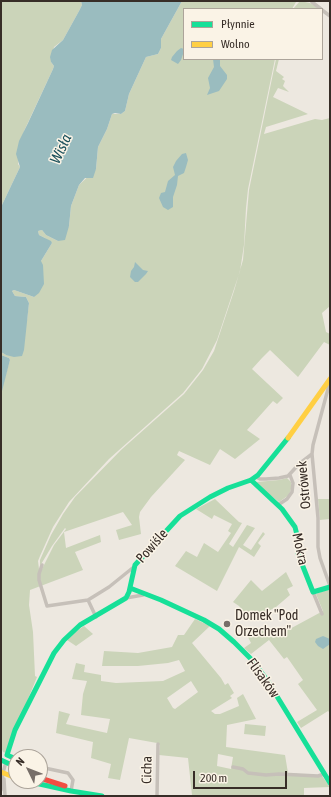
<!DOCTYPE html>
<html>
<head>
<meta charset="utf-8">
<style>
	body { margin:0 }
	#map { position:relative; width:331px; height:797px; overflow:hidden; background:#ede8e0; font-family:"Asap Condensed",sans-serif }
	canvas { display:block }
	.frame { position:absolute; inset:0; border:2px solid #372d27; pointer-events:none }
	.legend { position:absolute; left:183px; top:8px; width:140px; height:52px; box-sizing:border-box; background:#faf3e6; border:1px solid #aca49a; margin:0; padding:5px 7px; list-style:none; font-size:12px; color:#372d27 }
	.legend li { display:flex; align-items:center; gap:8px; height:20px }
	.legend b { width:20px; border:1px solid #aca49a }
	.north { position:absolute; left:8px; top:749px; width:40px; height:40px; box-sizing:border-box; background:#faf3e6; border:1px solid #aca49a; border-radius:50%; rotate:313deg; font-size:11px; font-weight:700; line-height:16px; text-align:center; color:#372d27 }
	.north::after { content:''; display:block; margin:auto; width:14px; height:18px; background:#776e68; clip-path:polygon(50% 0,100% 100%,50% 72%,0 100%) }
	.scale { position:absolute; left:193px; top:771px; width:94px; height:18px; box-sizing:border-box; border:2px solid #372d27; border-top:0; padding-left:5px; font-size:12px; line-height:14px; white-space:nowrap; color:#372d27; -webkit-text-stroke:3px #faf3e6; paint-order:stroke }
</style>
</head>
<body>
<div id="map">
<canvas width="331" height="797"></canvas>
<div class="frame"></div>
<ul class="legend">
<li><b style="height:5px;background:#16e098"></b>Płynnie</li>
<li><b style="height:5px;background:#ffcf43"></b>Wolno</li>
</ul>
<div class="north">N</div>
<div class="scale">200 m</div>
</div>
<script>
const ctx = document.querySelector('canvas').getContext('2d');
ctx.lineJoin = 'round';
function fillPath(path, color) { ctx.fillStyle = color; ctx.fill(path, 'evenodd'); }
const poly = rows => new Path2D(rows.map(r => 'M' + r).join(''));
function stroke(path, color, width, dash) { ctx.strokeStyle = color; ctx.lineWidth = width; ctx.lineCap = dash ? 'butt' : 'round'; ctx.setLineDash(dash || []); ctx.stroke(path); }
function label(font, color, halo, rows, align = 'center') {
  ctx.font = font + ' "Asap Condensed",sans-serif'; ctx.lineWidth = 3; ctx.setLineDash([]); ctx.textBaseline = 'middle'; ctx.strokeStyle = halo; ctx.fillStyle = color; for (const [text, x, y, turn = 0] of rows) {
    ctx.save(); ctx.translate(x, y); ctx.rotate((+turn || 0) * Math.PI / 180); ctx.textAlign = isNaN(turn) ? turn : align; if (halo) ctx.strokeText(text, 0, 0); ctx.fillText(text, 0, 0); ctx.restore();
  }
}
const green = poly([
	[1,1,81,1,82,5,79,11,63,40,54,47,51,62,54,66,53,69,24,131,18,164,20,167,1,207],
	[182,1,299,1,296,2,292,9,184,9,184,59,275,59,248,189,246,208,244,245,240,271,217,340,202,369,183,393,109,459,69,502,53,527,40,556,38,561,39,569,42,569,54,545,66,529,65,528,52,546,40,566,40,560,51,535,63,514,75,497,121,450,184,394,203,370,214,351,234,291,243,260,249,190,276,59,279,59,276,71,284,77,282,79,285,81,283,86,289,92,278,88,273,97,308,114,266,127,264,134,315,119,322,120,330,118,330,306,322,313,326,332,330,334,330,345,324,342,298,377,270,350,262,358,252,369,283,398,277,404,273,401,247,430,260,439,235,459,220,449,210,465,179,451,177,455,185,460,151,497,140,512,139,517,141,534,119,540,116,530,132,525,123,512,64,532,66,548,100,535,101,542,75,552,83,570,30,590,29,605,33,632,35,676,37,677,6,753,3,752,1,747,1,391,10,360,9,358,1,355,1,352,6,355,27,320,29,303,26,297,15,296,12,291,14,290,34,297,41,261,52,243,45,238,39,235,38,231,42,230,46,235,58,241,69,226,71,206,79,185,96,169,98,147,107,129,112,114,121,114,125,111,129,94,146,57,158,54,161,48,161,39],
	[300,1,310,3,317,7,316,9,293,9],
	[287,478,291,482,291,489,289,495,279,502,256,484,257,482,279,480],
	[215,499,239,522,242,523,229,544,233,547,247,525,255,528,243,545,251,550,263,532,265,534,258,543,261,546,254,557,239,547,217,591,175,566,186,551,197,557,204,543,218,552,231,533,228,531,232,524,214,515,212,519,196,509],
	[318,499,330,499,330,519,320,520],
	[286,572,293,586,287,589,290,595,276,607,251,620,239,606,233,602,251,580,262,591],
	[329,589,330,713,328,711,301,728,297,722,317,710,298,684,303,680,287,657,284,659,269,640,251,654,244,648,251,643,248,637,267,627,273,638,323,611,316,594],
	[195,619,210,626,192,643,221,678,225,685,228,683,234,693,230,696,232,698,211,711,215,714,220,714,239,706,237,698,243,694,256,719,227,725,226,747,285,755,288,773,322,776,330,787,304,788,304,795,310,796,192,795,188,758,159,755,160,745,157,743,129,738,120,780,108,778,111,764,91,758,93,742,56,733,59,711,70,714,66,724,107,733,110,719,81,715,83,694,87,681,72,679,76,663,85,665,84,672,101,675,101,681,116,683,163,681,185,671,179,660,168,663,138,666,102,666,104,651,138,653,172,647,178,635,184,635],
	[191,681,198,692,175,709,173,708,167,698],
	[218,754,233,757,231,769,217,766],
	[84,626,93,634,76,646,67,640,74,633],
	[245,724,266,726,265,736,244,734]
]);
const water = poly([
	[81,1,182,1,161,39,161,48,158,54,146,57,129,94,125,111,121,114,115,113,112,114,107,129,98,147,96,169,93,178,85,178,79,185,71,206,69,226,65,240,58,241,46,235,42,230,38,231,39,235,51,241,52,243,41,261,43,265,44,284,39,293,34,297,14,290,12,291,15,296,26,297,29,303,24,350,22,356,14,357,6,355,1,352,1,207,20,167,16,154,19,141,28,123,53,69,54,66,51,62,50,57,52,50,63,40,79,11,82,5],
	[181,48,184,49,184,51,181,60,178,64,171,60,172,57,177,51],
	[213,59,220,59,220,66,227,75,227,79,219,91,207,95,210,88,208,78,214,67],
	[186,153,188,160,186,167,184,173,178,176,177,185,173,197,173,207,168,210,163,207,159,198,161,193,165,192,168,181,175,175,173,167,176,161,182,154],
	[135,262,143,270,148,271,146,274,138,282,135,282,130,277,131,271,134,267],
	[1,355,9,358,10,360,1,395],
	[323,636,330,639,330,644,323,649,318,646,315,642,316,639]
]);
const street = poly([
	[312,2,321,9],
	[322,10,330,16],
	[327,383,328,389,313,445,312,454,318,518,318,547,320,558,330,586],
	[256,477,260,479,266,479,279,478,288,476,299,464,312,454],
	[278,505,287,499,292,492,293,483,290,475],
	[42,565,39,574,39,580,47,606,88,600,109,587,135,566],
	[313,592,322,614],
	[126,598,143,595],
	[88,600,96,617],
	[40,767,68,773,73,780,71,791],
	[233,767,243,769,248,773,266,775,279,774,318,776,324,774],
	[4,779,5,796],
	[1,790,3,773,6,762],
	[157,796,158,744]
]);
const fast = poly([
	[251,480,282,509,295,527,298,539,298,554,313,592,330,587],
	[130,588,161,600,204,620,219,629,234,642,252,660,267,680,330,783],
	[16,759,7,755,15,730,54,653,64,640,80,625,126,598,129,592,135,565,180,516,210,497,228,488,251,480,258,475,288,438],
	[1,760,16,767],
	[26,781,71,791,102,796]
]);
const slow = poly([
	[288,438,330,379],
	[1,772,16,778]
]);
const jam = poly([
	[40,778,65,786]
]);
const markers = [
	[227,624,4,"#776e68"]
];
const streetNames = [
	["Ostrówek",304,485,-95],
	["Powiśle",152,546,-49],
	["Mokra",300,549,78],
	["Flisaków",263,678,54],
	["Cicha",147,770,-89]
];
const poiNames = [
	["Domek \"Pod",235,616],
	["Orzechem\"",235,632]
];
const waterNames = [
	["Wisła",61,149,-65]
];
fillPath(green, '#cbd4b9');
fillPath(water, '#9abcbf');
stroke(street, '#c6c0b9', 3.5);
stroke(fast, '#16e098', 5);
stroke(slow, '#ffcf43', 5);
stroke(jam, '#f24e42', 5);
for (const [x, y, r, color] of markers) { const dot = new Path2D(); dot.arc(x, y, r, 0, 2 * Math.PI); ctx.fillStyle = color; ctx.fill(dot); stroke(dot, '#faf3e6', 1.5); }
label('14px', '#372d27', '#faf3e6', streetNames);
label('14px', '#372d27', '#faf3e6', poiNames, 'left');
label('italic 15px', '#1a505b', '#faf3e6', waterNames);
</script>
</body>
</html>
